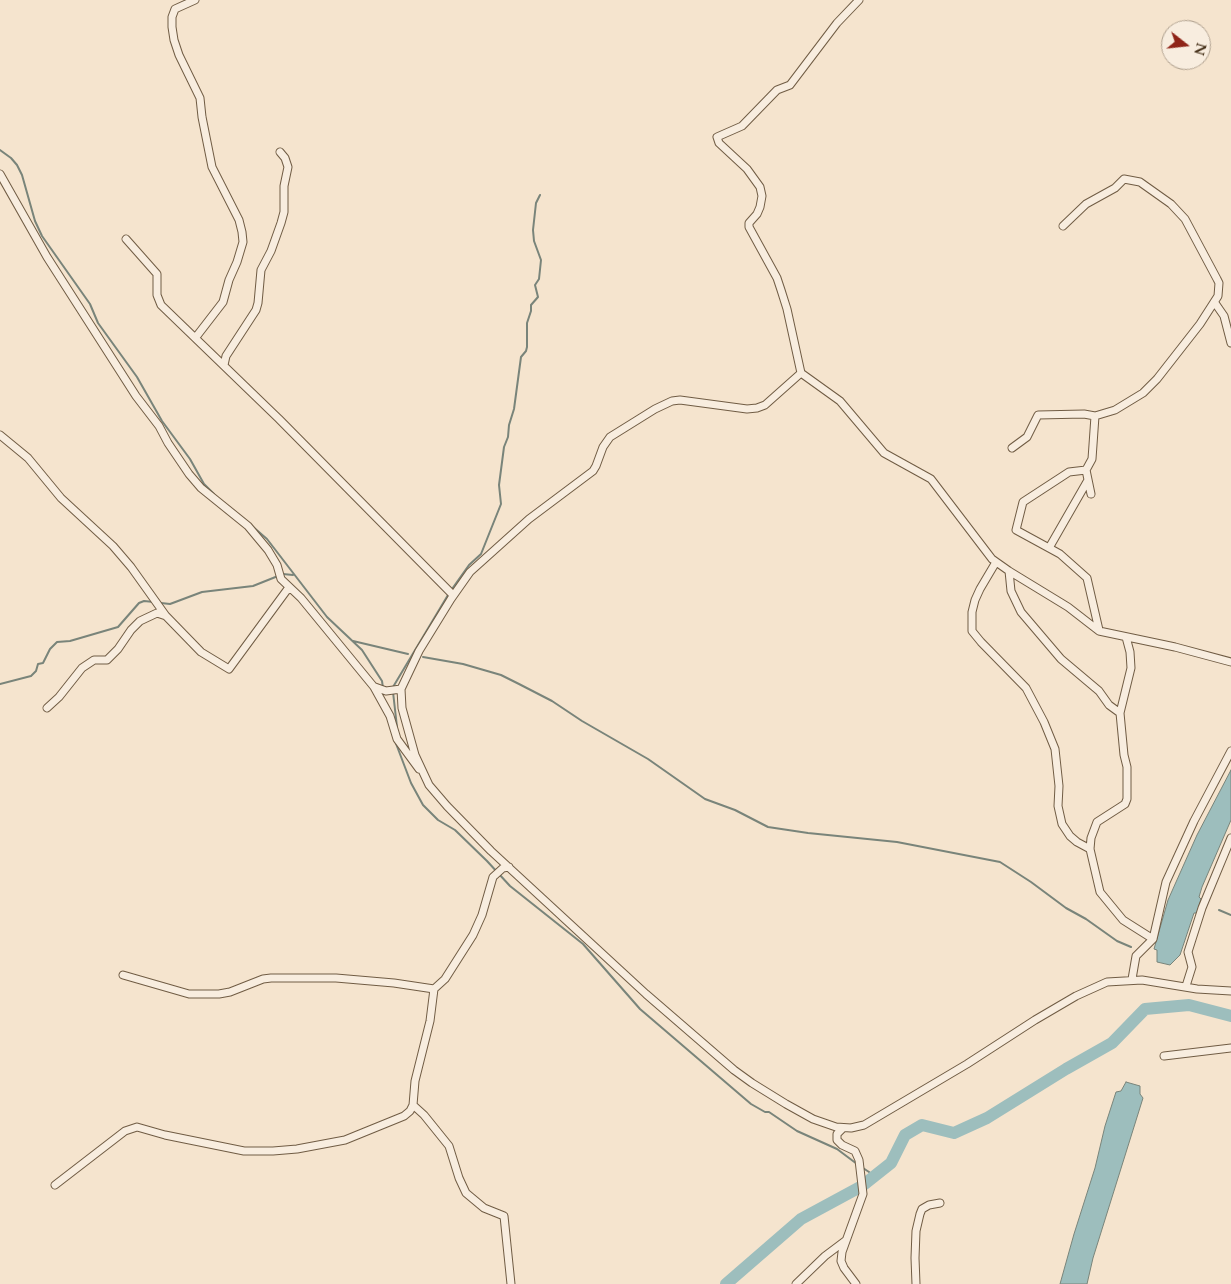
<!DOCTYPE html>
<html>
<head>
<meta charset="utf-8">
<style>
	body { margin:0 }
	#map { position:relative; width:1231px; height:1284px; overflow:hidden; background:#f5e4ce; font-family:Cardo,serif }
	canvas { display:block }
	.north { position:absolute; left:1161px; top:20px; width:50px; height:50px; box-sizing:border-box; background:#f8eddf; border:1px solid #b0a18f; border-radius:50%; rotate:106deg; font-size:14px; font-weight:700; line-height:20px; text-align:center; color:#432e16 }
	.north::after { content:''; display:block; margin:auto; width:18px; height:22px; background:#8f2418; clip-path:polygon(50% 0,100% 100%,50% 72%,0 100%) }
</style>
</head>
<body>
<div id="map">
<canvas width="1231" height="1284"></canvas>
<div class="north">N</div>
</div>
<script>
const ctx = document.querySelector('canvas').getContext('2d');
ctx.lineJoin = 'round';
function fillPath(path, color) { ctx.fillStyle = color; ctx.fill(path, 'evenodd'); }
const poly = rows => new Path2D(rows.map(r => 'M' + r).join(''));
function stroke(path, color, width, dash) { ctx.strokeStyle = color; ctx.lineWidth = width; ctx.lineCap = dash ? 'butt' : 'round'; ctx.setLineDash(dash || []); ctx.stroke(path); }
const water = poly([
	[1231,770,1231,820,1202,887,1199,897,1201,899,1197,913,1194,913,1180,955,1170,965,1157,962,1157,950,1154,949,1168,900,1197,835,1231,770],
	[1126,1082,1140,1086,1140,1094,1143,1098,1093,1258,1087,1284,1060,1284,1074,1234,1095,1168,1105,1126,1116,1092,1121,1091,1126,1082]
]);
const stream = poly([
	[0,150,11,158,17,165,22,175,35,221,42,236,90,304,98,323,137,377,162,421,190,459,204,484,214,494],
	[252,526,267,539,327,617,362,650,382,681,383,688],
	[283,574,293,575],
	[452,589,469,565,481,554,501,504,499,485,504,447,508,437,509,425,514,409,521,357,526,351,527,347,527,323,531,311,531,305,538,297,535,285,539,279,541,260,534,241,533,230,536,203,540,195],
	[161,603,170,604,202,592,253,586,278,576],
	[353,641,408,654],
	[423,657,463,664,501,675,519,684,552,701,582,721,648,759,705,799,735,810,768,827,808,833,897,842,1000,862,1031,882,1066,908,1086,919,1117,941,1131,947],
	[0,684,31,676,36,671,38,664,43,663,50,649,57,642,70,641,118,627,139,603,144,601,154,602],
	[393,687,448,595],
	[393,692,397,727],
	[395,741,411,783,423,805,438,820,455,830,487,861,510,886,583,944,640,1009,751,1104,765,1112,769,1112,797,1131,837,1149,857,1164],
	[1219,910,1231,915],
	[863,1168,875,1176]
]);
const river = poly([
	[726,1284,801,1219,862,1186,891,1163,905,1135,922,1125,954,1133,987,1118,1066,1069,1112,1043,1145,1009,1189,1005,1231,1016]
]);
const minor = poly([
	[195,0,175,9,172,17,172,27,174,40,179,55,200,98,202,117,212,167,239,220,242,232,243,242,237,262,229,280,223,302,196,337],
	[859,0,837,23,790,85,777,90,742,126,717,137,719,143,747,169,760,187,762,196,760,207,757,214,749,223,749,227,777,278,781,290,787,309,801,373,840,401,884,453,931,479,992,559,1009,571,1068,607,1099,631,1175,647,1231,662],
	[0,174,47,257,136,396,159,426,168,443,189,474,201,488,248,526,268,550,277,565,281,579,301,598,374,687,390,716,397,739,419,769],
	[126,239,157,274,157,295,161,305,279,419,453,595],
	[1215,303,1224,316,1231,343],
	[224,365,226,356,256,310,258,303,261,270,271,251,281,223,284,212,284,186,288,167,285,158,280,152],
	[801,373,765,405,757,408,747,409,680,400,672,401,655,409,610,437,603,447,596,466,593,471,529,519,470,572,451,599,419,651,401,689,402,708,415,755,429,785,447,806,491,851,646,994,734,1070,752,1083,786,1104,813,1119,836,1127,851,1128,864,1125,967,1064,1035,1020,1076,996,1107,982,1142,980,1197,989,1231,991],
	[1095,416,1092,459,1086,470,1069,472,1023,502,1016,530,1060,554,1087,578,1099,630],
	[0,435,28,458,61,498,113,546,131,567,166,616],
	[1012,448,1027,437,1038,415,1084,414,1095,416,1115,410,1143,393,1157,379,1200,324,1218,296,1219,283,1217,279,1185,219,1171,204,1140,182,1124,179,1115,188,1086,204,1063,226],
	[1086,470,1091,494],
	[1049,548,1088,480],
	[996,562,980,589,975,600,972,612,972,631,981,642,1026,688,1044,722,1055,749,1059,786,1058,806,1062,824,1070,836,1077,842,1090,849],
	[1009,571,1011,591,1021,612,1061,659,1099,691,1109,705,1120,713,1131,668,1130,652,1126,637],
	[375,687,386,691,401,689],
	[47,708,59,697,82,668,94,660,107,660,118,649,131,630,140,621,157,613,166,616,201,652,229,669,287,590,291,589],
	[1120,713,1124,755,1127,767,1127,799,1125,804,1097,822,1091,838,1090,849,1100,892,1123,920,1153,939],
	[123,975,189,994,219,994,230,992,263,979,271,978,336,978,394,983,434,989,445,979,473,935,482,915,493,877,503,868,509,867],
	[1132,979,1136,956,1153,939,1166,882,1194,821,1231,751],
	[1186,986,1192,967,1188,952,1202,908,1231,838],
	[434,989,430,1021,415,1081,413,1105,424,1115,449,1146,459,1178,466,1193,484,1208,504,1216,511,1284],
	[1164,1056,1231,1048],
	[843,1128,837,1134,837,1140,842,1145,855,1151,859,1160,863,1194,842,1252,841,1261,844,1268,856,1284],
	[55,1185,125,1131,137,1127,165,1135,244,1151,273,1151,297,1149,345,1140,404,1116,410,1111,413,1105],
	[796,1284,825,1256,845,1241],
	[916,1284,915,1258,916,1231,920,1214,922,1209,929,1205,940,1203]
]);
fillPath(water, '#9dbebd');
stroke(water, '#79847a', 1);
stroke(stream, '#79847a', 2);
stroke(river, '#9dbebd', 12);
stroke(minor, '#705c44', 9);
stroke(minor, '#f8eddf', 7);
</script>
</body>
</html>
